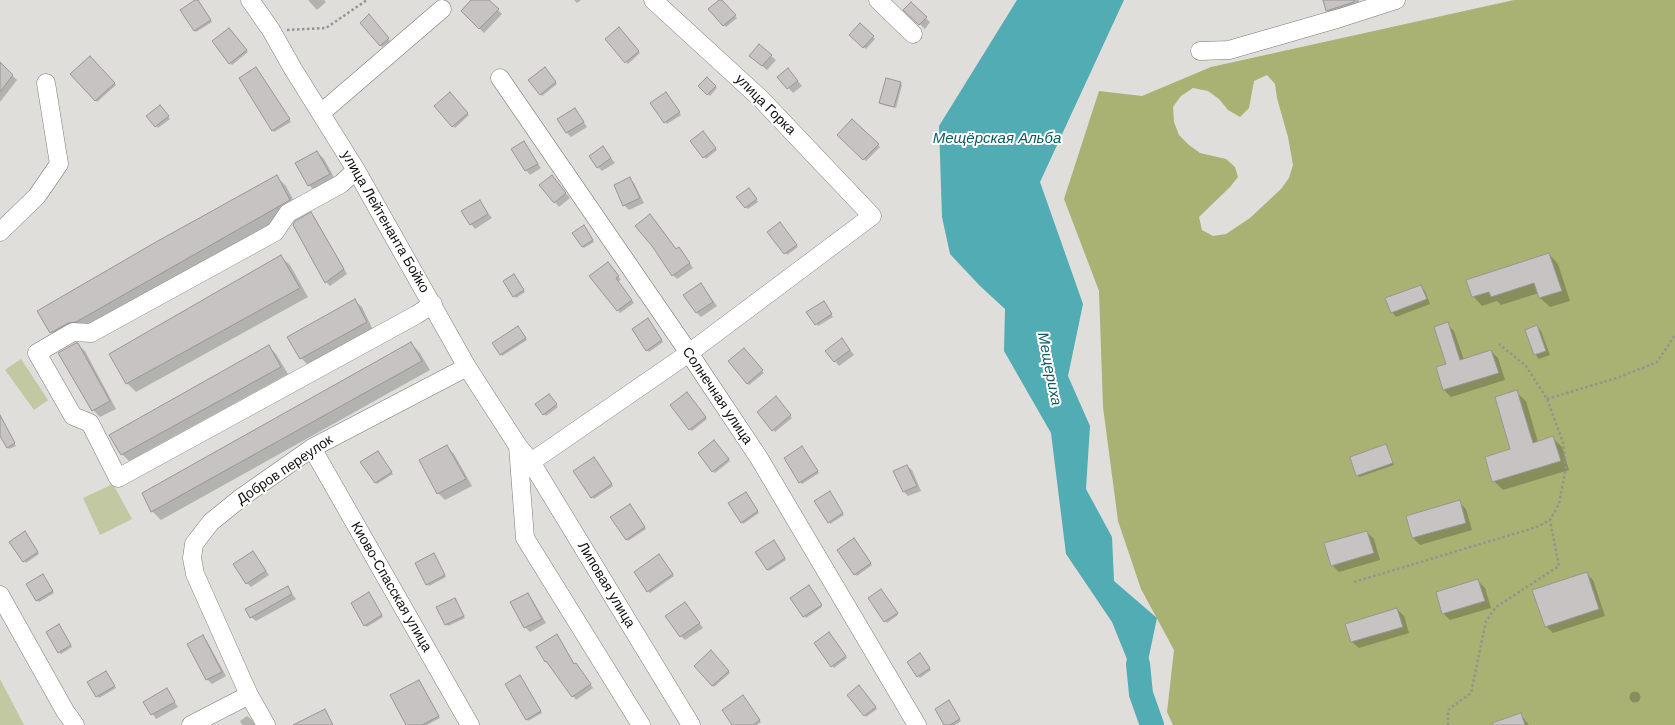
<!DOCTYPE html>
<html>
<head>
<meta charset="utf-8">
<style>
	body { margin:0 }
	canvas { display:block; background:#dfdedb }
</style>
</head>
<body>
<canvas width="1675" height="725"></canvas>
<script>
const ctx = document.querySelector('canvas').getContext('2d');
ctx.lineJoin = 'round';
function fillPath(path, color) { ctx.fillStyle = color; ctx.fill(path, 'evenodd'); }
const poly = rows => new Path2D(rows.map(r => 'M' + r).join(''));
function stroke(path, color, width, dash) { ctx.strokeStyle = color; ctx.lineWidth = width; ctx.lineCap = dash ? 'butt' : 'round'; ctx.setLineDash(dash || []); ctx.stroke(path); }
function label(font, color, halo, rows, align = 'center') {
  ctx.font = font + ' Helvetica,sans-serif'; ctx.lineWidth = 4; ctx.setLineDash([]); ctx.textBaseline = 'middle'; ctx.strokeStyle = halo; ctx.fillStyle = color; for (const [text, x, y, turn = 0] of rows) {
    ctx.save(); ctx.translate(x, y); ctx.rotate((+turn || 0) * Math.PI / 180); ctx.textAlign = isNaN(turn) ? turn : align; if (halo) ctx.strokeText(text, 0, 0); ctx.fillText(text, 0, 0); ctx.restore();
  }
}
const green = poly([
	[21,359,48,400,34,410,5,370],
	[113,484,132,519,100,535,83,498],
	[0,679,24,725,0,725]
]);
const forest = poly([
	[1514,0,1675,0,1675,725,1173,725,1167,712,1174,650,1141,589,1118,521,1103,407,1099,291,1064,199,1099,91,1142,96,1211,67],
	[1267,75,1275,84,1277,98,1288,137,1293,165,1289,178,1281,189,1250,218,1226,234,1213,236,1202,230,1199,217,1230,187,1238,177,1235,167,1226,159,1200,153,1189,145,1179,135,1174,122,1173,107,1181,96,1193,88,1208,91,1219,99,1228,110,1240,117,1249,108,1254,81]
]);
const water = poly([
	[1017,0,1124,0,1040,182,1083,304,1068,376,1090,426,1086,489,1112,537,1114,581,1157,618,1141,694,1112,622,1066,554,1051,433,1004,351,1005,309,980,286,950,254,942,217,939,126]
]);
const shadow = poly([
	[308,0,324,0,326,2,317,10],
	[473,0,487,0,502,14,484,33,462,11],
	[574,0,581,0,577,3],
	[720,0,737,18,726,27,710,9],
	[1324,0,1359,0,1360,6,1331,15,1327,10],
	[199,2,212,22,196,32,194,30],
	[911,4,930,22,925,29,905,10],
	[369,16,390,41,382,47,361,23],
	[860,25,875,39,866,49,851,35],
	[619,29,640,53,628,64,606,39],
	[231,31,248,52,232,65,230,63],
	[771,56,776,60,767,70,755,60],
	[90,57,116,85,97,102,72,74],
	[0,64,17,80,0,102],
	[257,70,291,122,274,132,273,130],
	[546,70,557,84,542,96,540,94],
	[792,74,802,86,793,93,779,77],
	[707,78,717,88,710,96,699,86],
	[900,83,902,85,896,108,883,105,881,103],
	[450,94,469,115,455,128,436,106],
	[668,95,681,115,667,124,652,103],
	[162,108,170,119,158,128,148,116],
	[575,109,587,127,571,137,567,133],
	[852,121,880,147,866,161,838,135],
	[705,134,717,150,706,159,704,157],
	[524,143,541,168,530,175,526,170],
	[603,148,615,163,602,171,598,167],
	[317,152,324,159,336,181,316,192,309,185],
	[277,177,286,186,298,209,60,342,51,332],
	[630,179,634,183,644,203,629,210,624,205,615,186],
	[556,181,570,198,559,207,541,186],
	[751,191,758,202,748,209,738,197],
	[479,201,492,218,475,229,471,224],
	[311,214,315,218,347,274,330,286,326,282],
	[655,220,677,250,683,253,693,268,677,279,673,275],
	[781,226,798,247,787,255,769,232],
	[585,228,594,242,584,248,582,247],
	[1549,254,1558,264,1570,301,1550,307,1540,298,1539,293,1501,305,1497,301,1482,306,1473,296],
	[280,256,290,265,308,297,136,392,127,383],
	[610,266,621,280,618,281,634,303,620,313,618,310],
	[516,278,525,292,516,298,514,296],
	[701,284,717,306,701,317,697,313],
	[1421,286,1425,291,1430,304,1396,317,1392,312],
	[355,301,362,307,373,330,308,365,301,358],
	[826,304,833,317,818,326,808,312],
	[650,322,663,342,649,352,647,350],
	[1447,324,1454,331,1464,360,1491,351,1498,358,1505,380,1451,397,1444,390,1437,368,1447,365],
	[1537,327,1541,331,1550,355,1539,359,1535,354],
	[520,329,527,340,502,356,501,354],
	[411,343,420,353,430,370,161,520,152,511],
	[77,344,85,351,116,409,100,417,93,410],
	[846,344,854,355,839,366,827,351],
	[269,347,276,354,288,374,129,461,122,454],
	[744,349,764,373,749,385,730,361],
	[1516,392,1526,401,1538,442,1553,438,1562,447,1569,470,1503,490,1494,481,1512,450],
	[689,396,707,419,692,431,690,429],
	[551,398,558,407,546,416,544,414],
	[776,398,792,418,775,432,758,412],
	[0,416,16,446,9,449,0,434],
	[716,444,730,461,715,473,713,471],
	[1386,446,1394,465,1359,477,1357,475],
	[447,447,454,454,472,486,445,500,438,493],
	[804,450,819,473,802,484,800,482],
	[379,454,393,474,377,484,375,482],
	[596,460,613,486,594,499,592,497],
	[907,466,912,470,921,491,908,496,904,492,895,472],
	[747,495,759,513,743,524,742,522],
	[831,495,844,515,830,524,829,522],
	[1459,502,1466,509,1472,530,1420,545,1413,538,1407,517],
	[631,507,646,529,628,541,627,539],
	[1367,532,1374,539,1380,560,1339,572,1332,565],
	[27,535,39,554,26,563,24,561],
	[856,541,872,565,857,576,855,574],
	[775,543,786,560,769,571,768,569],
	[253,552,269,575,251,587,247,583],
	[435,557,446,577,429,586,427,584],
	[661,557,674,576,650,593,648,591],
	[1586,573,1593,580,1605,616,1553,633,1546,626],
	[45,578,54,593,39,602,37,600],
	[1478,581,1485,588,1491,608,1450,620,1443,613],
	[287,587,296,599,256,621,251,617],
	[810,589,822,607,806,618,804,616],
	[883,592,898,615,887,623,870,599],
	[528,594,532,599,546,623,530,632,525,627,512,603],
	[370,595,383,617,367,627,365,625],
	[455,599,465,618,448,626,438,608],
	[685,604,703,628,685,640,681,636],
	[1397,609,1404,616,1409,633,1359,648,1352,642],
	[60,627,72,647,61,654,59,652],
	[829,633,847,658,834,668,832,666],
	[203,637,207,641,226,676,212,684,207,679,189,644],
	[560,639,575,665,579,668,593,688,576,700,550,664],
	[711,652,730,673,714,687,696,666],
	[922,656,931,670,920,678,908,662],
	[108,674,116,688,99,698,88,683],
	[522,678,542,713,528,721,527,719],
	[419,681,440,718,427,725,408,725],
	[861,689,877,709,866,717,865,715],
	[167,690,178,707,156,719,145,702],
	'1629.5 697a5.5 5.5 0 1 1 11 0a5.5 5.5 0 1 1-11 0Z',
	[744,698,761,722,757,725,734,725],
	[949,702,961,721,955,725,945,725],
	[1521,715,1529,725,1491,725],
	[247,716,252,720,255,725,242,725,240,721]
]);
const river = poly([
	[1138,664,1141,694,1152,725]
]);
const building = poly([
	[195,0,198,0,211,20,194,31,180,10,195,0],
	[471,0,489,0,499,9,479,29,461,11,471,0],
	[719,0,722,0,736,15,723,26,708,9,719,0],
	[1323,0,1354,0,1354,2,1326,11,1323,0],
	[911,2,927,17,919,25,903,10,911,2],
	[369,14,389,38,380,46,360,23,369,14],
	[860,23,874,36,863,48,849,35,860,23],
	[619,27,639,51,625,63,605,39,619,27],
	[229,28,247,50,229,64,212,41,229,28],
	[759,44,772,55,762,66,749,56,759,44],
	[90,56,115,83,95,101,70,74,90,56],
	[0,62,13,75,0,92,0,62],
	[256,67,290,119,272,131,239,78,256,67],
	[545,67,556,82,540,95,528,80,545,67],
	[788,68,798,81,787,89,777,77,788,68],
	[707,77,716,86,707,95,698,86,707,77],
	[886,78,901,82,894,107,879,103,886,78],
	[450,92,468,113,452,127,434,106,450,92],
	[666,92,680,112,664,123,650,103,666,92],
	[160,105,169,116,155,127,146,116,160,105],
	[575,108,584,122,566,133,557,119,575,108],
	[852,119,879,144,863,160,837,135,852,119],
	[703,131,716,148,703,158,690,141,703,131],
	[524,141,538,164,525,171,511,149,524,141],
	[603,146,611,158,597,168,589,156,603,146],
	[317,151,330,174,308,186,295,163,317,151],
	[277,175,290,200,76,322,68,323,50,333,37,311,156,242,277,175],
	[552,175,566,193,554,203,539,185,552,175],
	[630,177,640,198,623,206,614,185,630,177],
	[749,188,757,199,745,208,736,197,749,188],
	[480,200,488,214,470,225,461,211,480,200],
	[311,212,344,269,325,283,293,225,295,221,311,212],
	[650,214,676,249,679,247,690,263,672,276,652,246,635,226,650,214],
	[780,222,797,245,784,254,767,232,780,222],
	[584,225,593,240,582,247,572,233,584,225],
	[1549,253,1562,291,1539,298,1534,283,1491,297,1489,292,1472,297,1466,280,1549,253],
	[281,255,300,288,126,384,109,354,281,255],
	[608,262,619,276,616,278,632,300,617,311,589,276,608,262],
	[514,274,524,290,513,297,503,281,514,274],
	[701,283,713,302,696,313,683,295,701,283],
	[1421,285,1427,299,1391,313,1385,298,1421,285],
	[355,299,367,322,300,359,287,337,355,299],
	[824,301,832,314,815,325,806,312,824,301],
	[648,318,662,340,646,351,632,329,648,318],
	[1448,322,1460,360,1491,350,1499,373,1443,390,1436,367,1446,364,1434,327,1448,322],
	[1537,325,1546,351,1534,355,1525,330,1537,325],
	[518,326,526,338,500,355,492,343,518,326],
	[842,338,850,350,834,362,825,351,842,338],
	[411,342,422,361,151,512,142,493,411,342],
	[76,343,78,343,110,401,92,411,58,353,76,343],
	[269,345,281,367,121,455,109,435,269,345],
	[744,348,763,370,747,384,728,361,744,348],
	[1517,390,1533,443,1553,436,1561,461,1492,482,1485,457,1510,449,1495,397,1517,390],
	[687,392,706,417,689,430,670,405,687,392],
	[549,394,557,404,543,415,535,404,549,394],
	[776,396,791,415,772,431,757,412,776,396],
	[0,415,15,443,7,448,0,436,0,415],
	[714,440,729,459,712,472,698,453,714,440],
	[1386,444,1393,463,1356,476,1350,457,1386,444],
	[447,445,466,479,437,494,419,460,447,445],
	[802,446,818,471,799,483,784,458,802,446],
	[378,451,392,472,375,483,360,462,378,451],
	[594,457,612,484,591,498,573,471,594,457],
	[907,465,917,486,903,492,893,471,907,465],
	[830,491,843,513,828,523,814,501,830,491],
	[746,492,758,511,741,523,728,503,746,492],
	[1460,500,1466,523,1412,538,1406,516,1460,500],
	[630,504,645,527,626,540,610,517,630,504],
	[25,531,38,552,23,562,9,542,25,531],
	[1367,531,1374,553,1331,566,1324,543,1367,531],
	[854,538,871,563,854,575,837,550,854,538],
	[774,540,785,558,767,570,755,552,774,540],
	[253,551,266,571,246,584,233,564,253,551],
	[434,553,445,575,426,585,415,563,434,553],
	[659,554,673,574,647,592,634,572,659,554],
	[1587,572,1599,609,1545,627,1532,590,1587,572],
	[43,574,53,591,36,601,26,584,43,574],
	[1478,579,1485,601,1442,614,1436,592,1478,579],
	[809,585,822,605,803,617,790,598,809,585],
	[288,586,292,594,250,618,245,609,288,586],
	[881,589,898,613,884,622,868,598,881,589],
	[369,592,382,615,364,626,351,603,369,592],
	[528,593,542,619,524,628,510,602,528,593],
	[455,598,464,616,445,625,436,607,455,598],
	[685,602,700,623,680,637,665,616,685,602],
	[1397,608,1403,627,1351,642,1345,624,1397,608],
	[59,624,71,645,58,653,46,632,59,624],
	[829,632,846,656,831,667,814,643,829,632],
	[557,634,574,664,576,663,591,684,572,697,546,661,545,662,536,647,557,634],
	[203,635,222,672,206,680,187,644,203,635],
	[711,650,729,671,712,686,694,666,711,650],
	[920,653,930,668,917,677,907,662,920,653],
	[106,671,115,686,96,697,87,682,106,671],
	[520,675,541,711,526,720,505,684,520,675],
	[419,680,439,716,422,725,406,725,390,695,419,680],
	[859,685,876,707,864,716,847,695,859,685],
	[167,688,175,702,151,715,143,702,167,688],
	[743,695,760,720,753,725,732,725,722,710,743,695],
	[949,700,960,719,950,725,944,725,935,709,949,700],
	[325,709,333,725,293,725,325,709],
	[1521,713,1525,725,1493,725,1492,723,1521,713]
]);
const path = poly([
	[287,30,326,28,367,0],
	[1547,399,1620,377,1657,362,1675,335],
	[1354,582,1537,527,1550,520,1559,504,1566,466,1563,442,1547,399,1526,366,1499,344],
	[1448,725,1448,710,1471,693,1486,621,1496,607,1559,566,1550,520]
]);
const minor = poly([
	[250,0,271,30,293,69,356,170,467,367,518,446,531,462,691,725],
	[878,0,913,34],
	[1200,51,1229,50,1340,18,1396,0],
	[500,78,689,353,759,458,917,725],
	[321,113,442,9],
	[356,170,341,184,288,213,275,232,91,333,73,332,37,353,73,416,90,423,118,478,416,315,433,304],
	[0,232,37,196,59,164,46,83],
	[518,446,525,538,641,725],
	[312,448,470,725],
	[531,462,689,353,872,216,761,99,653,0],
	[0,595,65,711,75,725],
	[191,725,249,695],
	[266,725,249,695,195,574,192,558,194,544,211,522,242,497,312,448,467,367]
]);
const streetNames = [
	["улица Горка",765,105,45],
	["улица Лейтенанта Бойко",385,222,60],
	["Солнечная улица",717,396,56],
	["Добров переулок",285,470,-34],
	["Липовая улица",606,585,59],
	["Киово-Спасская улица",391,587,60]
];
const waterNames = [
	["Мещёрская Альба",997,139],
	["Мещериха",1049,369,79]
];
fillPath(green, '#c2c8a1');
fillPath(forest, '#a9b272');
fillPath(water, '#52acb3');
fillPath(shadow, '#0003');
stroke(river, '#52acb3', 24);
fillPath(building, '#c7c3c2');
stroke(building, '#999694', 1);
stroke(minor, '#7b7a77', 19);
stroke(path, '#949391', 2.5, [2.5, 2.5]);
stroke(minor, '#fff', 18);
label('14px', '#0f0f0e', '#fff', streetNames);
label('italic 15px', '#0e5c61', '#fff', waterNames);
</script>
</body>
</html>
